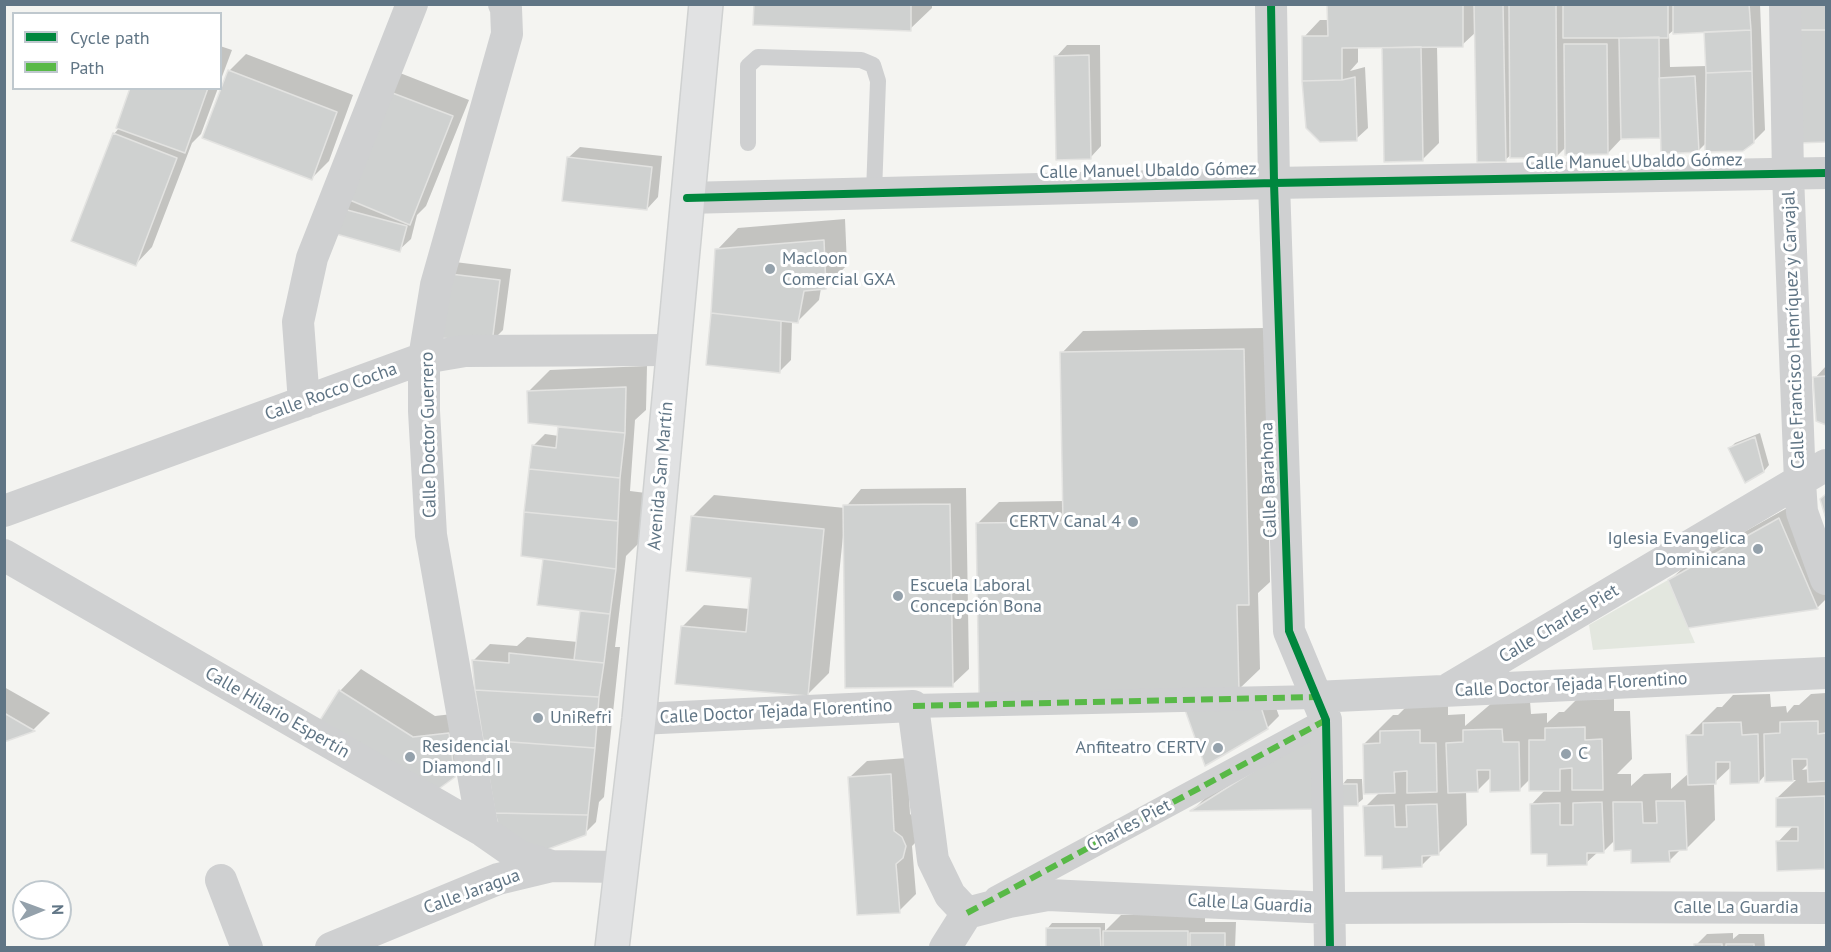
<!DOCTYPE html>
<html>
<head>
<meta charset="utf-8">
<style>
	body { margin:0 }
	#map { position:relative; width:1831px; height:952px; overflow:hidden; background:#f4f4f1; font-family:"PT Sans",sans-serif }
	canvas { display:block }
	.frame { position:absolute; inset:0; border:6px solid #607585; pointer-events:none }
	.legend { position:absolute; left:12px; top:12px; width:210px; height:78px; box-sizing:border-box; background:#fff; border:2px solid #bfc8ce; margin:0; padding:8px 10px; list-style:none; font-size:18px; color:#607585 }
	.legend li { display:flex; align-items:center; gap:12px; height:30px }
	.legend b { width:30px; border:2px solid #bfc8ce }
	.north { position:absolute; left:12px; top:880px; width:60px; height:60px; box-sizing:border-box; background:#fff; border:2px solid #bfc8ce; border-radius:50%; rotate:89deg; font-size:16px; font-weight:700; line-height:24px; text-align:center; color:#607585 }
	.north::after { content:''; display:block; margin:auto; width:21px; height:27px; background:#94a1ab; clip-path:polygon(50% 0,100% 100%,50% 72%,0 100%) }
</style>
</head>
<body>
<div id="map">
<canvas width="1831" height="952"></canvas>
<div class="frame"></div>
<ul class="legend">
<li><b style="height:8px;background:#00873e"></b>Cycle path</li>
<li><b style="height:8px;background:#58b947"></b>Path</li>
</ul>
<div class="north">N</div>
</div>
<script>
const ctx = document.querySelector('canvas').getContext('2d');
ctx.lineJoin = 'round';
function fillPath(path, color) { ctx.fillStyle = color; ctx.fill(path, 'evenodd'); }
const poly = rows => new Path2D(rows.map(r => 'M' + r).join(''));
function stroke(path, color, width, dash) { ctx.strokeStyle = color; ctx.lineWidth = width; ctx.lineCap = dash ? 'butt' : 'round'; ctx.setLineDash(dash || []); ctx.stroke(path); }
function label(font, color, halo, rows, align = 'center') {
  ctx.font = font + ' "PT Sans",sans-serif'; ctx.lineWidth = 6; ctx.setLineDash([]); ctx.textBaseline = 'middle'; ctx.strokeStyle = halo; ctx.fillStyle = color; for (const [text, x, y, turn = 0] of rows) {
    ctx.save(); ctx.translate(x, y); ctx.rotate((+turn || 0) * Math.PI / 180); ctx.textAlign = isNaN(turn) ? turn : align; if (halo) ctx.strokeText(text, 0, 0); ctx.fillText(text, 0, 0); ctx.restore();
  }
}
const green = poly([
	[1668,580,1695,643,1593,650,1589,625]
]);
const shadow = poly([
	[755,4,932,4,932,8,910,29],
	[1329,4,1760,4,1765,130,1753,142,1707,142,1698,151,1662,137,1623,137,1608,153,1566,147,1557,156,1512,154,1505,160,1476,32,1462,45,1437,46,1439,143,1422,160,1386,161,1384,46,1358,46,1358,62,1350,71,1365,67,1368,128,1356,139,1304,37,1320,20,1329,20],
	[1675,29,1706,31,1706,66,1670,67,1669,34],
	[1799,4,1826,4,1826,141,1799,141],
	[1067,45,1100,45,1101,146,1090,158,1056,57],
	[220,46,232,50,220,82],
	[246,54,353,95,329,161,312,178,229,71],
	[400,73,469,100,426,206,417,215,411,239,399,250,331,231],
	[132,88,218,88,201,134,192,143,152,247,136,264,114,134,120,127],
	[580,147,662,156,658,197,647,209,568,158],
	[845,219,847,265,826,287,821,288,819,300,797,322,792,321,791,360,780,371,717,250,738,228],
	[455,262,511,269,503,330,492,341,437,322],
	[1265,328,1270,582,1258,593,1260,669,1238,690,977,524,999,502,1064,501,1062,353,1083,331],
	[647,366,646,410,635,420,630,491,646,493,644,538,626,556,615,647,620,647,604,797,599,802,596,822,585,833,473,661,490,644,517,646,527,637,578,642,581,609,545,560,533,446,545,434,559,436,562,425,528,392,550,370],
	[1826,366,1826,424,1817,420,1815,378],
	[1760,433,1769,465,1764,471,1730,448,1735,443],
	[966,488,969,669,952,685,845,536,843,536,829,673,808,694,682,627,704,605,750,609,753,576,692,517,714,495,845,508,861,489],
	[1796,503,1826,575,1826,599,1817,608,1670,580,1687,564],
	[361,669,435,716,470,712,476,754,454,776,340,691],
	[4,687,50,713,34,729,4,740],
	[1826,693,1826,866,1825,868,1778,842,1794,825,1777,798,1796,780,1766,781,1766,774,1759,782,1731,767,1714,783,1715,820,1686,849,1681,849,1669,861,1632,849,1616,839,1603,852,1598,852,1586,863,1548,852,1531,805,1546,789,1531,778,1520,789,1492,776,1477,791,1466,791,1467,825,1438,854,1433,854,1421,866,1383,855,1365,807,1380,792,1364,744,1393,715,1398,715,1410,703,1448,702,1448,715,1465,714,1465,726,1493,702,1530,701,1531,714,1547,713,1547,723,1559,712,1564,712,1576,700,1614,699,1614,711,1630,711,1632,759,1617,774,1631,774,1631,786,1644,774,1671,773,1671,789,1689,773,1688,736,1717,707,1722,707,1733,695,1770,694,1771,707,1786,706,1787,713,1794,705,1799,705,1811,694],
	[1809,763,1809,769,1802,770],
	[1271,694,1279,716,1267,728,1206,764],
	[1335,715,1336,791,1194,809,1209,794],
	[907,758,910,814,919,821,919,839,912,846,916,894,899,911,850,777,867,761],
	[1347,779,1362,779,1363,799,1357,804,1342,785],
	[1121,915,1205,915,1205,922,1236,922,1235,948,1047,948,1047,929,1052,923,1105,923,1105,931],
	[1733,933,1733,939,1739,934,1764,934,1765,948,1696,948,1696,945,1707,934]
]);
const building = poly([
	[754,4,911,4,911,31,753,25,754,4],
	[1327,4,1463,4,1463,47,1342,48,1342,80,1302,81,1302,36,1328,36,1327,4],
	[1474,4,1503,4,1506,162,1477,162,1474,4],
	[1509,4,1556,4,1557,158,1510,158,1509,4],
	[1563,4,1668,4,1668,38,1563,38,1563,4],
	[1673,4,1749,4,1751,30,1673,34,1673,4],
	[1796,4,1826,4,1826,30,1798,30,1796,4],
	[1751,30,1752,71,1706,73,1704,32,1751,30],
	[1798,30,1826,30,1826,142,1798,143,1798,30],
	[1659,37,1660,138,1621,139,1619,38,1659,37],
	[1564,44,1607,44,1608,154,1565,155,1564,44],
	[1421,47,1423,161,1384,162,1382,48,1421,47],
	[1089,55,1091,159,1056,160,1054,56,1089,55],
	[228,70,337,112,312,180,202,138,228,70],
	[1752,71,1754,143,1743,151,1705,152,1706,73,1752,71],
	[1695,76,1699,152,1661,154,1659,78,1695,76],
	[1355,77,1357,141,1320,142,1306,128,1302,81,1342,80,1355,77],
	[130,88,208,88,185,153,116,128,130,88],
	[382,89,453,116,410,225,340,196,382,89],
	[113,133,177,158,136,266,71,241,113,133],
	[567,157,652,167,647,210,562,201,567,157],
	[336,207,407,226,400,252,329,232,336,207],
	[824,240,826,289,804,291,798,323,711,313,715,249,824,240],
	[442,273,500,280,492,343,440,338,442,273],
	[711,313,781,321,780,373,706,365,711,313],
	[1244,349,1249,605,1237,605,1239,692,979,696,976,523,1063,522,1060,352,1244,349],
	[1826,376,1826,425,1816,421,1813,377,1826,376],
	[626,387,625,433,528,423,527,391,626,387],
	[558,427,625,433,620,478,529,469,532,445,556,448,558,427],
	[1755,437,1764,472,1745,483,1728,448,1755,437],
	[529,469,620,478,618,521,524,512,529,469],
	[1826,494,1826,519,1820,499,1826,494],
	[950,504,953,687,845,688,843,505,950,504],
	[524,512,618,521,616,569,521,556,524,512],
	[691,516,824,529,808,696,675,684,681,626,746,632,751,578,686,571,691,516],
	[1779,518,1818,609,1688,628,1668,580,1779,518],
	[543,559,616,569,610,614,537,605,543,559],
	[580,611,610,614,604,663,574,660,580,611],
	[509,653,604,663,599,697,475,690,472,660,509,663,509,653],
	[339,690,413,737,449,733,455,777,429,796,317,725,339,690],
	[475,690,599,697,595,748,483,740,475,690],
	[1260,704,1268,729,1205,766,1184,707,1260,704],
	[4,713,35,731,4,742,4,713],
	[1818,721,1818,734,1826,733,1826,781,1808,782,1807,759,1792,759,1793,781,1765,782,1764,734,1780,733,1780,722,1818,721],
	[1741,722,1742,735,1758,734,1759,783,1730,784,1730,762,1716,762,1716,784,1688,785,1686,735,1703,735,1703,723,1741,722],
	[1585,727,1585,740,1602,739,1603,790,1572,790,1572,768,1560,769,1560,791,1529,791,1529,740,1545,740,1545,728,1585,727],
	[1502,729,1503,742,1519,742,1520,791,1490,792,1490,770,1477,770,1478,792,1448,793,1446,743,1463,742,1463,730,1502,729],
	[1319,730,1320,809,1190,811,1319,730],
	[1420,730,1420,743,1436,743,1437,792,1407,793,1407,771,1394,772,1395,793,1364,794,1363,744,1380,743,1380,731,1420,730],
	[483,740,595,748,588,815,495,813,483,740],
	[891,774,894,831,902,837,906,846,903,858,896,864,900,913,857,915,848,777,891,774],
	[1340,784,1357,784,1358,806,1341,806,1340,784],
	[1825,796,1825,869,1777,871,1776,841,1798,841,1798,827,1776,827,1776,798,1825,796],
	[1656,801,1685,801,1687,850,1669,851,1670,862,1631,863,1631,850,1614,851,1613,802,1642,802,1643,823,1657,823,1656,801],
	[1602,802,1604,853,1587,853,1587,865,1547,866,1547,854,1531,854,1530,804,1560,803,1560,825,1573,825,1573,803,1602,802],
	[1437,804,1439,855,1422,856,1422,867,1382,869,1382,856,1365,856,1363,806,1394,805,1395,827,1407,827,1406,805,1437,804],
	[495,813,588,815,586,835,532,855,500,831,495,813],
	[1046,928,1100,928,1101,948,1046,948,1046,928],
	[1103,931,1188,931,1188,948,1103,948,1103,931],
	[1190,933,1225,933,1225,948,1190,948,1190,933],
	[1694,944,1722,944,1722,948,1694,948,1694,944],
	[1726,944,1754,944,1754,948,1726,948,1726,944]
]);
const service = poly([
	[748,143,748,66,758,57,861,60,873,65,878,81,874,193]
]);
const pedestrian = poly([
	[913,706,1315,697],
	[996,898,1326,720]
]);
const minor = poly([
	[1271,4,1274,183,1289,631,1326,720,1330,948],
	[1785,4,1788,175,1800,482,1802,512,1826,579],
	[687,198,1274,183,1826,173],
	[304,402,298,322,312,258,412,4],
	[4,511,424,358,465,351,673,350],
	[4,555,483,831,519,856,552,866],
	[1450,688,1826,465],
	[1315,697,1826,673],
	[639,719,913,706,933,860,950,895,967,913],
	[483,831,431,535,424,411,424,358,436,285,507,34,506,8,504,4],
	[221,880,247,948],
	[967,913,1009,902,1048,895,1330,908,1577,907,1826,908],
	[331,948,498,879,552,866,620,867],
	[945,948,967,913]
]);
const secondary = poly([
	[612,948,639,719,706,4]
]);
const quiet = poly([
	[913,706,1315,697],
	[967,913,1326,720]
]);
const cycleway = poly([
	[1271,4,1274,183,1289,631,1326,720,1330,948],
	[687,198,1274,183,1826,173]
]);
const markers = [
	[770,269,6,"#94a1ab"],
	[1133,522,6,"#94a1ab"],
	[1758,549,6,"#94a1ab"],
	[898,596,6,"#94a1ab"],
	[538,718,6,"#94a1ab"],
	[1218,748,6,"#94a1ab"],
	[1566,754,6,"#94a1ab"],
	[410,757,6,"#94a1ab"]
];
const streetNames = [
	["Calle Manuel Ubaldo Gómez",1634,162,-1],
	["Calle Manuel Ubaldo Gómez",1148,171,-1],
	["Calle Francisco Henríquez y Carvajal",1794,330,-92],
	["Calle Rocco Cocha",331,392,-20],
	["Calle Doctor Guerrero",429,435,-91],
	["Avenida San Martín",661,476,-85],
	["Calle Barahona",1269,480,-92],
	["Calle Charles Piet",1559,624,-31],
	["Calle Doctor Tejada Florentino",1571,685,-3],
	["Calle Doctor Tejada Florentino",776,712,-3],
	["Calle Hilario Espertín",277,713,30],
	["Charles Piet",1129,826,-28],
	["Calle Jaragua",472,892,-20],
	["Calle La Guardia",1250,904,3],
	["Calle La Guardia",1736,908]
];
const poiNames = [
	["Macloon",782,259],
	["Comercial GXA",782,280],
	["CERTV Canal 4",1121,522,"right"],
	["Iglesia Evangelica",1746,539,"right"],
	["Dominicana",1746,560,"right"],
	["Escuela Laboral",910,586],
	["Concepción Bona",910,607],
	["UniRefri",550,718],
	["Residencial",422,747],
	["Diamond I",422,768],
	["Anfiteatro CERTV",1206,748,"right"],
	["C",1578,754]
];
fillPath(green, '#e3e7df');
fillPath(shadow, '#0003');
fillPath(building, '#cfd1d0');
stroke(building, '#e3e3e1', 1.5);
stroke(secondary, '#cfd1d1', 36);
stroke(service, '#cfd0d1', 16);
stroke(pedestrian, '#cfd0d1', 24);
stroke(minor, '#cfd0d1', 32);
stroke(secondary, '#e1e2e3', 33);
stroke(quiet, '#58b947', 6, [12, 6]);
stroke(cycleway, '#00873e', 8);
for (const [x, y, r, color] of markers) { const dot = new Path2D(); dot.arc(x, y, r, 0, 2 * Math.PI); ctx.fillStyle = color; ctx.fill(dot); stroke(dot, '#fff', 2); }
label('18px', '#607585', '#fff', streetNames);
label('18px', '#607585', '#fff', poiNames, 'left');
</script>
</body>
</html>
